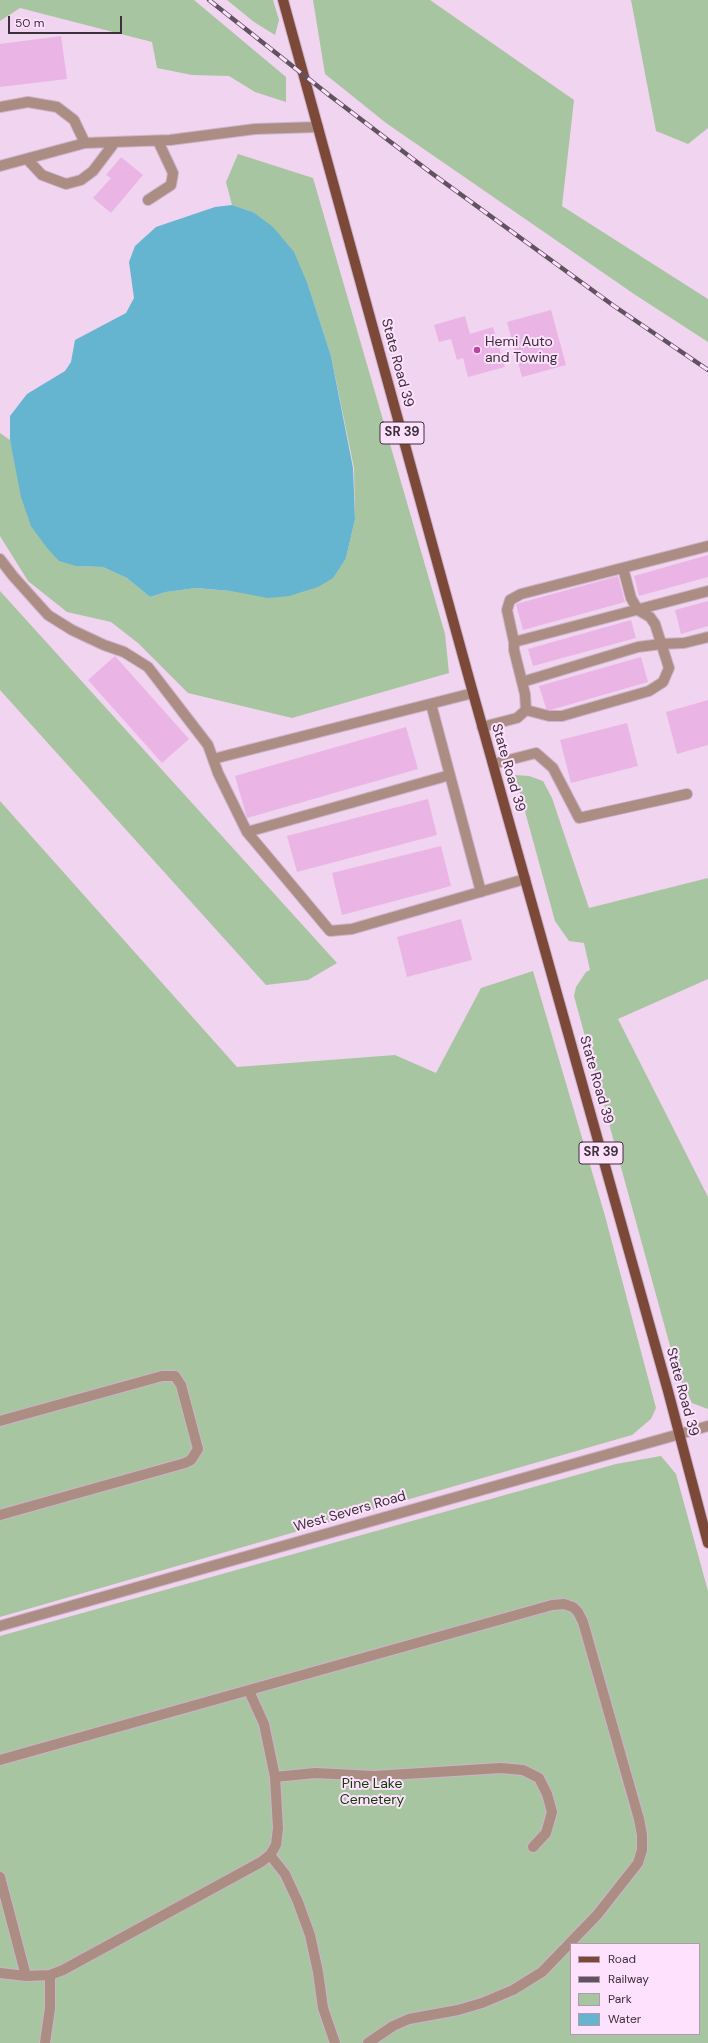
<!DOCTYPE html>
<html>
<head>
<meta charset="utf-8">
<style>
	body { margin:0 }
	#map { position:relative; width:708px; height:2043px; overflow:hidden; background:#f1d4ef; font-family:"DM Sans",sans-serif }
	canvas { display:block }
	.legend { position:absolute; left:570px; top:1943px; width:130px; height:92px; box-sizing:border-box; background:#fee1fd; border:1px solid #b09aaf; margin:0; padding:5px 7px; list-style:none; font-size:12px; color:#3c303b }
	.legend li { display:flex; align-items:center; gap:8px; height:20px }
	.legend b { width:20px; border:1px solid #b09aaf }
	.scale { position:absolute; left:8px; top:16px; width:114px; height:18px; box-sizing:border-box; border:2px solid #3c303b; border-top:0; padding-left:5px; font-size:12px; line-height:14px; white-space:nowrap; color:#3c303b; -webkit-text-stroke:3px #fee1fd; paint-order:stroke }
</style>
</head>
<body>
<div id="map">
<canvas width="708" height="2043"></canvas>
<ul class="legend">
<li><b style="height:5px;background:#7c4939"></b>Road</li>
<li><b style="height:5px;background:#615260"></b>Railway</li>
<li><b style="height:11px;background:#a7c5a1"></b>Park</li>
<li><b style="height:11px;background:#65b4d0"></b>Water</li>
</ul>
<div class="scale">50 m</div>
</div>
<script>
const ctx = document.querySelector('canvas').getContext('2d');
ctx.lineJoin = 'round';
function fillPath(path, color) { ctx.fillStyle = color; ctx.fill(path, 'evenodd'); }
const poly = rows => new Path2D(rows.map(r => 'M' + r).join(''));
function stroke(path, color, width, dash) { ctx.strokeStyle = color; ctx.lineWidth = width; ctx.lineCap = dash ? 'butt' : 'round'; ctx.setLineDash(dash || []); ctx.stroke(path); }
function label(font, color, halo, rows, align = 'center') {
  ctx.font = font + ' "DM Sans",sans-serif'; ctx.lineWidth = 4; ctx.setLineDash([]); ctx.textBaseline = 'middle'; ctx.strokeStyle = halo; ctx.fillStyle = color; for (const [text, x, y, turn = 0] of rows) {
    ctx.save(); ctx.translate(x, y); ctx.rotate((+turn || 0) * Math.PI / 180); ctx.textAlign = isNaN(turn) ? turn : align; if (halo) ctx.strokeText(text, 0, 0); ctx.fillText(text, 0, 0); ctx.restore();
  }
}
const green = poly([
	[0,0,194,0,286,77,286,102,255,92,229,76,192,75,157,68,152,42,20,8,0,21],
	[227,0,273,0,279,20,275,35,254,22],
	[313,0,430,0,574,100,562,206,708,299,708,342,634,294,386,123,325,74],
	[631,0,708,0,708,128,688,144,656,131],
	[238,154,313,178,445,634,449,673,292,718,188,693,138,643,111,622,67,612,28,581,0,536,0,433,10,440,16,465,76,566,103,567,127,578,150,597,166,592,196,588,231,591,346,558,355,519,354,468,331,356,308,285,253,212,232,205,226,182],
	[0,591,337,963,308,980,266,985,0,690],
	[515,775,529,776,543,781,552,798,589,908,708,878,708,979,618,1019,708,1197,708,1409,692,1403,678,1375,574,996,576,987,586,972,590,970,584,943,569,941,555,921],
	[0,801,237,1067,395,1055,436,1073,481,988,533,971,605,1216,656,1408,651,1419,632,1435,0,1617],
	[661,1456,676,1474,708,1591,708,2043,0,2043,0,1636,616,1464],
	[571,1944,699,1944,699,2034,571,2034]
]);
const water = poly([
	[232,205,253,212,273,227,294,252,308,285,331,356,353,468,355,519,346,558,333,578,318,587,289,596,268,598,231,591,196,588,166,592,150,597,127,578,103,567,76,566,59,561,47,548,31,526,21,497,10,440,10,416,27,394,65,371,71,362,75,340,126,313,134,298,129,262,135,246,156,227,215,207]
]);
const building = poly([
	[61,36,67,79,0,87,0,44],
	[121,157,143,175,111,213,93,198,111,178,106,175],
	[551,310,566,365,522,377,507,322],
	[465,316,470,334,493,327,505,367,468,377,463,358,457,360,451,339,439,342,434,325],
	[708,555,708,577,639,596,634,576],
	[618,576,625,602,523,630,516,604],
	[708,601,708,626,681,634,675,610],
	[631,620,636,638,533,666,528,649],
	[115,656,189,739,162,763,88,680],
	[641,657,648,682,547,711,539,686],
	[708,700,708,745,677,754,666,712],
	[627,723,638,766,571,783,560,740],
	[406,727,418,769,247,818,235,776],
	[428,799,437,835,297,872,287,836],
	[441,846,451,886,342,915,332,873],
	[461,919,472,960,407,977,397,937]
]);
const minor = poly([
	[0,107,28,102,57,107,74,120,85,143],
	[27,159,42,175,66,184,81,180,93,171,115,142],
	[0,166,85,143,170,140,255,129,318,127],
	[148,200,171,185,173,173,158,141],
	[0,559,13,576,48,615,72,630,104,645,124,652,148,667,208,745,218,773,247,832,330,931,352,929,525,879],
	[514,642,507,610,510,600,521,594,708,546],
	[522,682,638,647,661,644,684,643,708,637],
	[431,704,481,892],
	[526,710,549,716,562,716,649,691,663,682,669,668,655,624,650,617,638,610,631,598,623,568],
	[482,727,517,718,526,710,525,694,514,650,514,642,708,591],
	[213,759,473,693],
	[493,764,536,753,553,768,579,818,687,794],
	[247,832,450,775],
	[0,1421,162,1376,175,1376,181,1385,198,1449,191,1460,185,1463,0,1515],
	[0,1626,708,1426],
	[0,1760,552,1605,564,1604,573,1607,578,1612,583,1622,639,1819,642,1835,642,1850,638,1863,597,1915,542,1972,513,1990,482,2003,458,2010,409,2019,393,2026,368,2043],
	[275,1777,315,1773,374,1776,501,1768,523,1770,539,1778,547,1794,552,1812,546,1833,533,1847],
	[270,1855,285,1874,298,1902,310,1935,318,1972,323,2008,335,2043],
	[0,1877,26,1976],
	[0,1973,26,1976,50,1975,63,1970,261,1862,270,1855,276,1845,278,1828,275,1777,264,1724,249,1691],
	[45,2043,50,2008,50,1975]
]);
const major = poly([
	[283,0,473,693,668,1391,708,1543]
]);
const rail = poly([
	[209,0,329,95,430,172,614,306,708,370]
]);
const markers = [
	[477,350,4,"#b946a1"]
];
const shields = [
	[402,433,44],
	[601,1153,44]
];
const shieldNames = [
	["SR 39",402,433],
	["SR 39",601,1153]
];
const poiNames = [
	["Hemi Auto",485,342],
	["and Towing",485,358]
];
const streetNames = [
	["State Road 39",397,363,75],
	["State Road 39",508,768,74],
	["State Road 39",596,1080,74],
	["State Road 39",682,1392,75],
	["West Severs Road",350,1512,-16]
];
const parkNames = [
	["Pine Lake",372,1784],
	["Cemetery",372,1800]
];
fillPath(green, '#a7c5a1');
fillPath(water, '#65b4d0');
fillPath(building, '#eab5e4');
stroke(minor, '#cdb3cb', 12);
stroke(major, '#cdb3cb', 12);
stroke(minor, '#ab8d84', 10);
stroke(major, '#7c4939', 10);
stroke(rail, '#615260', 4.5);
stroke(rail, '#fee1fd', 3, [9]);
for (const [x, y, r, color] of markers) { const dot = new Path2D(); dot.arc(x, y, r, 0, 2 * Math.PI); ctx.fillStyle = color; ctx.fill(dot); stroke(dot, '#fee1fd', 1.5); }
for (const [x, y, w] of shields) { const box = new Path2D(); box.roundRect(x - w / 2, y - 11, w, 22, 3); ctx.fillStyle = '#fee1fd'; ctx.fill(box); stroke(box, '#3c303b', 1); }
label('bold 13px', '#3c303b', null, shieldNames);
label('14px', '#3c303b', '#fee1fd', poiNames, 'left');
label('14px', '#3c303b', '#fee1fd', streetNames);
label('14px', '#0e3b06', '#fee1fd', parkNames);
</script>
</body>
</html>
